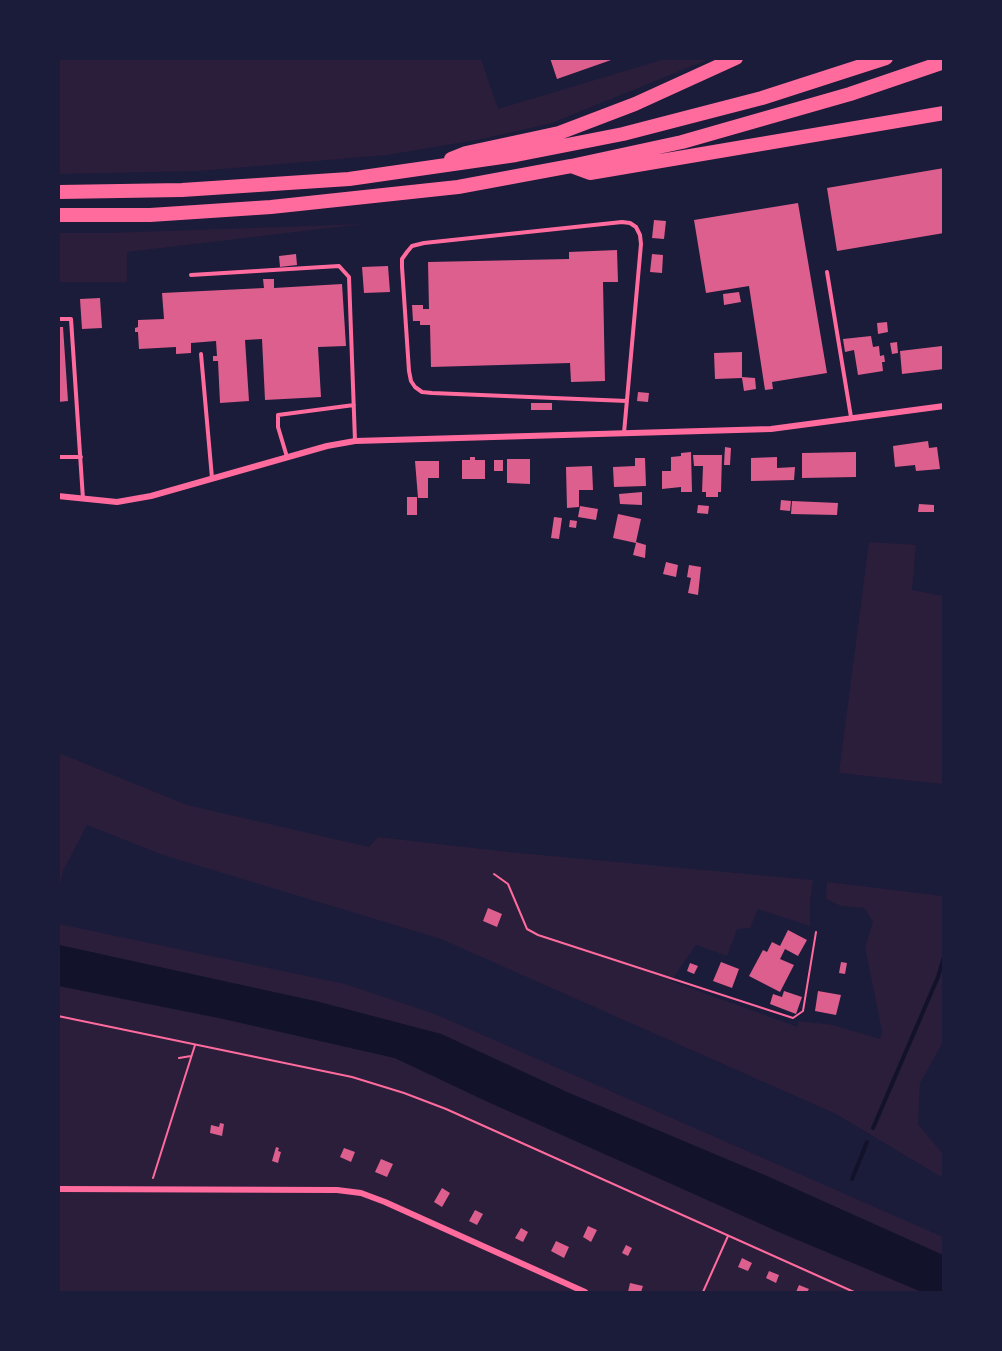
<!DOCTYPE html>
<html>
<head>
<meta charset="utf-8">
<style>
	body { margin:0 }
	#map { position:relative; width:1002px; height:1351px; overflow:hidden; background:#1b1b3a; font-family:Merriweather,serif }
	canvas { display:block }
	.frame { position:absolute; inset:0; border:60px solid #1b1b3a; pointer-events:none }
</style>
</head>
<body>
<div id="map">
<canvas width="1002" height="1351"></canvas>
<div class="frame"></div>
</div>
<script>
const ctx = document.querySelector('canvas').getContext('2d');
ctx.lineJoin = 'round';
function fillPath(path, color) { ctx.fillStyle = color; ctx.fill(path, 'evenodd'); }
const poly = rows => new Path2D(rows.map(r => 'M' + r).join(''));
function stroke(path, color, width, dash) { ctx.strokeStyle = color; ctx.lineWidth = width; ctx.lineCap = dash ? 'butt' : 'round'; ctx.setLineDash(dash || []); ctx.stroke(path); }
const green = poly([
	[58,59,481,59,498,109,665,59,709,59,552,123,482,139,387,155,199,171,59,174],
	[363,224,127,252,127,282,59,282,59,233,109,233],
	[869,542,916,545,912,590,943,596,943,784,839,773],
	[59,753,187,805,369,847,378,837,508,852,813,880,810,903,810,926,758,909,750,928,737,929,727,956,696,945,671,981,798,1027,798,1021,833,1025,880,1039,882,1031,865,947,873,922,864,908,841,906,826,899,827,882,943,896,943,1042,920,1083,918,1124,943,1154,943,1178,836,1114,441,939,163,855,87,825,63,871,59,889],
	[59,924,345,984,435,1014,943,1237,943,1255,769,1177,569,1093,441,1034,319,1002,59,945],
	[59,986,224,1019,395,1058,486,1101,922,1292,59,1292]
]);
const water = poly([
	[59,945,319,1002,441,1034,569,1093,769,1177,943,1255,943,1292,922,1292,781,1233,486,1101,395,1058,224,1019,59,986]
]);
const stream = poly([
	[873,1128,938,977,944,957],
	[852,1179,867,1142]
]);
const building = poly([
	[550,58,614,58,614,59,557,79],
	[944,168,944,233,837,251,827,188],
	[798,203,827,373,772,382,773,389,765,390,749,286,706,293,694,220],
	[654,220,666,221,664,239,652,238],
	[617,250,618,282,603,282,605,381,571,382,570,363,431,367,430,325,420,325,420,321,413,321,412,305,423,305,423,309,429,309,428,262,569,259,569,252],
	[296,254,297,265,280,267,279,256],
	[652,254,663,255,662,273,650,272],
	[388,266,390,292,364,293,362,267],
	[263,279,274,279,274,288,342,284,346,346,318,347,321,397,265,400,262,339,245,340,249,401,220,403,218,361,213,361,213,356,217,356,216,341,191,343,191,353,176,354,176,347,139,349,138,332,135,332,135,328,138,327,138,320,164,319,162,293,264,288],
	[739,292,741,302,724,305,723,294],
	[100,298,102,328,82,329,80,299],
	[887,322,888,332,878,334,877,323],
	[58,327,63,327,68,401,58,402],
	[871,336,873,347,879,346,880,356,884,355,885,362,882,362,883,371,858,375,854,350,845,352,843,339],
	[897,342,898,353,892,354,890,343],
	[942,346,944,369,902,374,900,351],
	[742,352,742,377,755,378,756,389,744,391,742,378,715,379,714,353],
	[638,392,649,393,648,402,637,401],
	[531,403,552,403,552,410,531,410],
	[928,441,929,448,937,447,940,469,916,471,915,465,895,467,893,446],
	[725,447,731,448,730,465,724,465],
	[691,452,692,492,681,492,681,487,662,489,662,471,671,471,671,457,681,456,681,453],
	[856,452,856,477,802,478,802,453],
	[693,455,722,455,721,492,718,492,718,497,706,497,706,492,702,492,703,466,694,466],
	[470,457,475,457,475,460,485,460,485,479,462,479,462,460,470,460],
	[777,457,777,468,795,467,794,480,751,481,751,458],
	[635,458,645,458,646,486,614,487,613,467,635,466],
	[507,459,530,459,530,484,507,483],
	[494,460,503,460,503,471,494,471],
	[415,461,439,461,439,478,428,478,428,498,418,498],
	[592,466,593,490,579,490,579,507,567,508,566,467],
	[642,492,642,505,620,504,619,494],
	[407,497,417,497,417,515,407,515],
	[781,500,791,501,790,511,780,510],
	[792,501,838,503,837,515,791,514],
	[919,504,934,505,934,512,918,512],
	[698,505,709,506,708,514,697,513],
	[580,506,598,509,596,520,578,517],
	[618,514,641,519,636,542,646,545,645,558,633,555,636,543,613,538],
	[554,517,562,518,559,539,551,538],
	[570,520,577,521,576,528,569,527],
	[666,562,678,565,676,577,663,574],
	[689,565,701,567,698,595,688,593,691,578,687,577],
	[488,908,502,914,497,927,483,921],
	[788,930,807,940,798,956,785,949,780,959,794,965,780,992,749,976,763,950,767,952,772,942,780,946],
	[721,962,739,969,732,988,713,981],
	[841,962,847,963,845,974,839,973],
	[690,963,698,966,694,974,687,971],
	[784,991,802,997,796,1014,770,1004,773,994,782,997],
	[818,991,841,995,836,1015,815,1011],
	[220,1123,224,1124,222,1136,210,1133,211,1125,219,1127],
	[276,1147,279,1148,278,1151,281,1152,278,1163,272,1161],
	[344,1148,355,1152,351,1162,340,1157],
	[381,1159,393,1164,387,1177,375,1172],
	[442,1188,450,1193,442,1207,434,1202],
	[475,1210,483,1214,477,1225,469,1221],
	[588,1226,597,1230,591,1242,583,1237],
	[521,1228,528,1232,523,1242,515,1238],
	[556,1241,569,1247,564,1258,551,1251],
	[626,1245,632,1248,628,1256,622,1253],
	[742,1258,752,1263,748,1271,738,1267],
	[769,1271,779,1275,776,1283,766,1278],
	[630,1283,643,1286,641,1292,628,1292],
	[799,1285,809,1289,807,1292,796,1292]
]);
const path = poly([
	[494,874,508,884,527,929,538,935,793,1018,803,1011,816,932],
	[58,1016,352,1077,404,1093,446,1109,854,1292],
	[179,1058,191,1056],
	[153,1178,195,1045],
	[703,1292,728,1236]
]);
const service = poly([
	[827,272,851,417],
	[191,275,339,266,349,277,355,441],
	[58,319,71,319,83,499],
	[201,354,212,478],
	[624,433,641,244,640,235,636,227,630,223,622,222,424,243,412,246,407,252,402,259,402,267,409,371,411,381,415,387,422,392,432,393,627,401],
	[58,457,81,457],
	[287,457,278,427,278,415,354,405]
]);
const minor = poly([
	[58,496,117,502,151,496,327,446,355,441,771,429,944,406],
	[58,1189,337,1190,361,1193,385,1202,585,1292]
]);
const trunk = poly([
	[451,159,466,153,559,133,635,104,736,58],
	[571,166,590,173,944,113],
	[58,192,182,190,349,179,516,155,623,134,762,98,886,58],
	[58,215,150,215,271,207,458,187,571,166,682,142,850,94,944,62]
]);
fillPath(green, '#2a1e3b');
fillPath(water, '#12122b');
stroke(stream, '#12122b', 4);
fillPath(building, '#dd5f8e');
stroke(path, '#ff6b9d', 2);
stroke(service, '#ff6b9d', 4);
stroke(minor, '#ff6b9d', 6);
stroke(trunk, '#ff6b9d', 14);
</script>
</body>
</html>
